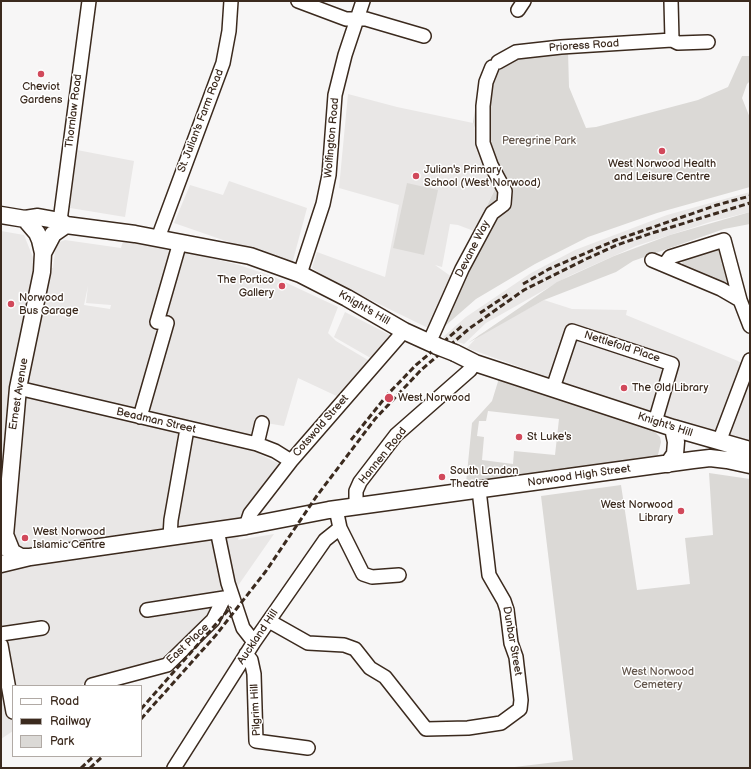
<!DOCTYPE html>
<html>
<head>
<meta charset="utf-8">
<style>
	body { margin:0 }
	#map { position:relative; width:751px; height:769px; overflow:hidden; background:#f7f6f6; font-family:"Balsamiq Sans",sans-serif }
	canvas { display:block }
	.frame { position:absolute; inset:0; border:2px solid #3b2a1e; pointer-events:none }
	.legend { position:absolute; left:12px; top:685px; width:130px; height:72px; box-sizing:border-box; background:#fff; border:1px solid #b1aaa5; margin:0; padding:5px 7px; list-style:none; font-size:12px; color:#3b2a1e }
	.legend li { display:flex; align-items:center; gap:8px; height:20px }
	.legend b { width:20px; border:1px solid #b1aaa5 }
</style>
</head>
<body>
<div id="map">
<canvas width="751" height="769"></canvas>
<div class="frame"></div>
<ul class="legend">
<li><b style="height:5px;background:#fff"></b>Road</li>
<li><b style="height:5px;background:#3b2a1e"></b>Railway</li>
<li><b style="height:11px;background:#dbd9d6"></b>Park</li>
</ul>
</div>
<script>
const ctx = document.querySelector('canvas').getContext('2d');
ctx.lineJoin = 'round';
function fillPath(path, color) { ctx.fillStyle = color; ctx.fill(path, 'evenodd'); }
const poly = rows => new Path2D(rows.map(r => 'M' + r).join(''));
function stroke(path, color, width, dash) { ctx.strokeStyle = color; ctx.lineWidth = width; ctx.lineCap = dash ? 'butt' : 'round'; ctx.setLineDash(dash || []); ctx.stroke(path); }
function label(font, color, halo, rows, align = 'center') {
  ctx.font = font + ' "Balsamiq Sans",sans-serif'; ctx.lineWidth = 3; ctx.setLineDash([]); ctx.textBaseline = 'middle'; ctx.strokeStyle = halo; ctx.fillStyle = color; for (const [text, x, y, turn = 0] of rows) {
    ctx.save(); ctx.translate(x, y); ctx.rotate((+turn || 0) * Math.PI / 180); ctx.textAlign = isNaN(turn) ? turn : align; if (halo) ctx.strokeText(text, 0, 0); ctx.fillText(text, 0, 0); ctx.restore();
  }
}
const built = poly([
	[348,94,397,107,473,123,481,149,497,185,474,231,458,225,450,224,442,267,435,265,452,277,428,328,332,281,312,268,317,252,385,277,399,205,339,188],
	[77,150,134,161,125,217,70,208],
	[229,181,307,208,292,264,174,223,190,185,223,195],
	[750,192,750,212,710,222,636,246,569,276,486,323,464,344,443,337,466,317,531,273,575,250,667,215],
	[1,231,24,235,36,265,53,268,56,243,65,240,121,248,123,241,175,250,165,294,172,296,185,252,239,265,272,276,338,307,328,333,336,341,373,363,343,399,298,378,284,426,266,423,259,454,282,465,246,511,238,540,274,534,189,656,167,665,88,680,80,686,13,686,13,731,1,739],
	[88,286,86,303,111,305,110,309,84,305],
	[544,300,572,309,627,310,626,315,738,361,750,369,750,444,710,433,604,397,467,348,479,335],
	[345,312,394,337,374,360,334,337]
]);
const green = poly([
	[568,51,569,87,586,128,596,127,698,100,728,87,742,56,750,56,750,81,747,84,742,98,750,118,750,187,657,213,588,237,535,264,476,299,437,333,452,277,497,185,481,149,473,122,481,72,509,63,512,58],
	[407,183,438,190,424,255,393,248],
	[750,212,750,224,724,229,633,261,616,272,544,300,468,343,557,282,614,256,670,235],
	[721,247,730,286,726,286,682,265,683,258],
	[500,375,575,404,654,431,660,437,661,442,658,455,651,459,466,483,472,423,492,401],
	[488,411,559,419,555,455,514,451,513,464,482,460,484,437,477,436,479,421,486,421],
	[709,473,750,479,750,768,506,768,573,760,541,496,621,485,637,590,690,584,685,538,713,535]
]);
const minor = poly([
	[298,1,346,19,366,19,424,36],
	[671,1,672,40],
	[518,10,524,1],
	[498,62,516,52,561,47,672,40,678,43,708,42],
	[60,221,89,1],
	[158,238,223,63,229,31,231,1],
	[652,260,721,289,740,300],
	[665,264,670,257,724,240,740,300,750,326],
	[300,274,323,204,329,175,335,95,345,55,363,1],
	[429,343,462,269,492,213,504,204,505,191,491,165,483,143,483,106,486,82,492,67],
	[18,388,257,444,275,451,291,461],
	[553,388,572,331,672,364,655,422],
	[140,417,167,323,157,322,180,242],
	[719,442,750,360],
	[257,444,262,423],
	[356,507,356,491,360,482,396,435,470,370,475,363],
	[246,526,250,514,291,461,404,331],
	[340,528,363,574,372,577,399,575],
	[217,530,228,583,243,628,254,642],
	[170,537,171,520,187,429],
	[147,610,224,598],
	[269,621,308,643,344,645,355,649,370,668,385,677,426,729,468,728,501,723,520,709,521,700,516,657,511,643,507,610,504,601,489,575,479,490],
	[1,634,42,628],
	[1,645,13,712],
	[246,654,251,660,254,674,256,741,308,748],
	[92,685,167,665,213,620,224,598,232,596],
	[174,768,254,642,325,540,340,528,336,509]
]);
const major = poly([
	[1,215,25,219,38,217,60,221,66,225,135,234,250,256,300,274,347,298,404,331,437,346],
	[43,253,53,234,66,225],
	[455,353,475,363,673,428,750,450],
	[668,464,675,454,676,442,673,428],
	[6,537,12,552,21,557,30,557,246,526,329,510,693,460,710,458,727,460,750,465],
	[4,547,18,388,42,272,43,253,40,240,37,233,25,219],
	[1,564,30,557]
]);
const rail = poly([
	[523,284,549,269,616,240,717,205,750,196],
	[480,313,510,293],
	[351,440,388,394,416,365,462,326],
	[141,709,231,607],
	[141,719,216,635,266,571,316,497,375,419,421,370,470,328,524,290,586,259,617,245,652,233,750,203],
	[81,768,94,756],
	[90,768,103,756]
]);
const majorBridge = poly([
	[437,346,455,353]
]);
const markers = [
	[41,74,4,"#d1495b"],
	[662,151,4,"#d1495b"],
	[416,176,4,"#d1495b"],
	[282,286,4,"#d1495b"],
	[11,304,4,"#d1495b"],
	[624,388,4,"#d1495b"],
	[389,398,5,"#d1495b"],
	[519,437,4,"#d1495b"],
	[442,477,4,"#d1495b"],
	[681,511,4,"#d1495b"],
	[25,538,4,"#d1495b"]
];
const streetNames = [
	["Prioress Road",584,46,-4],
	["Thornlaw Road",74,111,-83],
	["St. Julian's Farm Road",201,121,-69],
	["Wolfington Road",332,138,-85],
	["Devane Way",473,249,-63],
	["Knight's Hill",364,308,30],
	["Nettlefold Place",622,347,18],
	["Ernest Avenue",19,394,-81],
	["Beadman Street",156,421,13],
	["Knight's Hill",665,425,18],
	["Cotswold Street",321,426,-49],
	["Hannen Road",383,456,-51],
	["Norwood High Street",579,476,-8],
	["Auckland Hill",258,637,-56],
	["Dunbar Street",512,641,80],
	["East Place",188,644,-43],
	["Pilgrim Hill",256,710,-93]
];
const poiNames = [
	["Cheviot",41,87,"center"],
	["Gardens",41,100,"center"],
	["West Norwood Health",662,164,"center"],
	["and Leisure Centre",662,177,"center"],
	["Julian's Primary",424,170],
	["School (West Norwood)",424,183],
	["The Portico",274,280,"right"],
	["Gallery",274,293,"right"],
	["Norwood",19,298],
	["Bus Garage",19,311],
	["The Old Library",632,388],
	["West Norwood",398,398],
	["St Luke's",527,437],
	["South London",450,471],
	["Theatre",450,484],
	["West Norwood",673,505,"right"],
	["Library",673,518,"right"],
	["West Norwood",33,532],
	["Islamic Centre",33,545]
];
const parkNames = [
	["Peregrine Park",539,141],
	["West Norwood",658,672],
	["Cemetery",658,685]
];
fillPath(built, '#e9e7e6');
fillPath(green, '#dbd9d6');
stroke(minor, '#3b2a1e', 16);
stroke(major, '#3b2a1e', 19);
stroke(minor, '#fff', 13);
stroke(major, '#fff', 16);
stroke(rail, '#3b2a1e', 3, [6, 3]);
stroke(majorBridge, '#3b2a1e', 19, []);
stroke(majorBridge, '#fff', 16);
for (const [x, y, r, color] of markers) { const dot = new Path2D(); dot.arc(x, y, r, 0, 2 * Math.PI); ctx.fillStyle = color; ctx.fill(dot); stroke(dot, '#fff', 1.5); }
label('11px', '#3b2a1e', '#fff', streetNames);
label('11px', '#3b2a1e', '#fff', poiNames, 'left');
label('11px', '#63564c', '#fff', parkNames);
</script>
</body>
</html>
